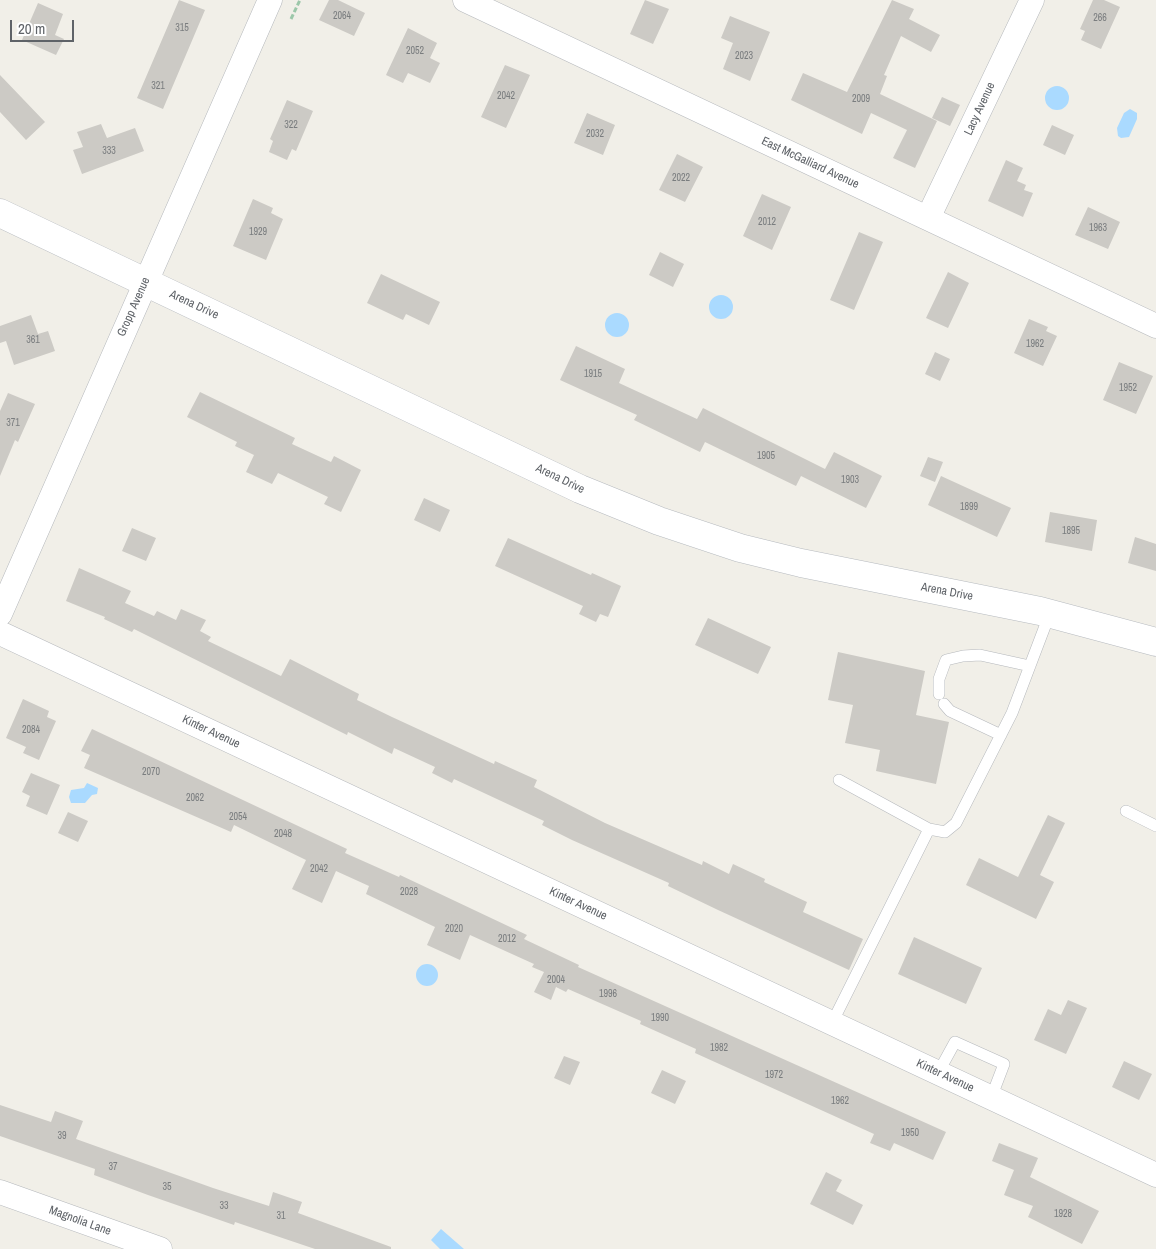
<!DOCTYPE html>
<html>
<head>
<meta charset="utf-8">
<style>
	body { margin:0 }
	#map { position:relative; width:1156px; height:1249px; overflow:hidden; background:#f1efe8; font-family:"Archivo Narrow",sans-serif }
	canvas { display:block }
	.scale { position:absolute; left:10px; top:20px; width:64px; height:22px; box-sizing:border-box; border:2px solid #5f6368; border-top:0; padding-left:6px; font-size:15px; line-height:18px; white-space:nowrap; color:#5f6368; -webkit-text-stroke:4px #fff; paint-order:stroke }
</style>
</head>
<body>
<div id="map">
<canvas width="1156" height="1249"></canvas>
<div class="scale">20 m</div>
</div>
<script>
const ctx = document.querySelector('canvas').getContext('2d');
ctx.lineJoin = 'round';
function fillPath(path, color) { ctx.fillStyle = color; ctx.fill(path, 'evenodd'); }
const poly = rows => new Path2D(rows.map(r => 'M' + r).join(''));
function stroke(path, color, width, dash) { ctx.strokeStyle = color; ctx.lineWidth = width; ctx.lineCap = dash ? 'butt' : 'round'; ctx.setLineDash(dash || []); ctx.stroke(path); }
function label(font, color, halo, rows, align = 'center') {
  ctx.font = font + ' "Archivo Narrow",sans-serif'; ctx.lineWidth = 4; ctx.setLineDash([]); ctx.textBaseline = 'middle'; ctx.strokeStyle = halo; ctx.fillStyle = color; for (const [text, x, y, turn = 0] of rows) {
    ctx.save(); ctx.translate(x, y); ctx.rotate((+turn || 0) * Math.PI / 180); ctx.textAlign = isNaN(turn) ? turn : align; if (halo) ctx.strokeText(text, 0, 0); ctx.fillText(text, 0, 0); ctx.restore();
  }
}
const water = poly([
	'1045 98a12 12 0 1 1 24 0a12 12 0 1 1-24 0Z',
	[1130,109,1137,113,1137,119,1129,137,1121,138,1118,136,1117,128,1124,113],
	'709 307a12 12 0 1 1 24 0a12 12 0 1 1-24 0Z',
	'605 325a12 12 0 1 1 24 0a12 12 0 1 1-24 0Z',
	[87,783,98,788,97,794,92,795,85,803,71,803,69,797,71,790,84,788],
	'416 975a11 11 0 1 1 22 0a11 11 0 1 1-22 0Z',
	[441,1229,464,1249,440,1249,431,1240]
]);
const building = poly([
	[179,0,205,10,163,109,137,98],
	[329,0,338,0,365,13,354,36,319,20],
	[645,0,669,9,653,44,630,34],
	[892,0,914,9,909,19,940,35,931,52,901,36,884,75,887,76,880,94,937,121,915,168,893,158,907,130,871,113,862,134,791,100,803,73,847,92],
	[1093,0,1104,0,1120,7,1101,49,1081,40,1085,31,1080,29],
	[38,3,63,14,55,35,64,39,56,55,22,40],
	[730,16,770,32,750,81,723,69,733,43,721,38],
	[408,28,437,43,430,58,440,63,430,83,408,73,403,83,386,75],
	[505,65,530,75,506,128,481,117],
	[0,75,45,122,26,140,0,112],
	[942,97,960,105,950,126,932,118],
	[287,100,313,111,296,151,292,149,287,160,269,152,273,141,270,139],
	[587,113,615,125,603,155,574,143],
	[101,124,107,138,135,128,144,151,82,174,73,150,83,147,77,132],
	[1052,125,1074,135,1065,155,1043,145],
	[677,154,703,167,685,202,659,190],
	[1006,160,1023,168,1017,181,1026,185,1024,190,1033,193,1023,217,988,201],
	[762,194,791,207,772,250,743,236],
	[253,199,273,208,271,213,283,219,266,260,233,246],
	[1088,207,1120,222,1108,249,1075,235],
	[859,232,883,242,854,310,830,300],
	[660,252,684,264,673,287,649,275],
	[948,272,969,283,948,328,926,318],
	[381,274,440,302,429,325,406,314,403,320,367,303],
	[31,315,38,334,48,331,55,351,14,365,6,341,0,343,0,326],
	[1029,319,1048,327,1046,331,1057,336,1043,366,1014,353],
	[576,346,625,369,619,383,697,419,703,408,825,469,834,452,882,476,866,508,801,476,796,486,705,442,700,452,634,420,637,415,560,380],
	[935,352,950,359,940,381,925,374],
	[1119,362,1153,376,1136,414,1103,400],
	[200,392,295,438,292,444,331,462,334,456,361,470,341,512,324,504,328,497,278,473,272,484,246,472,254,455,235,446,237,442,187,417],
	[8,393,35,404,18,442,15,440,0,476,0,411],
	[928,457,943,462,935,482,920,476],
	[941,476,1011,508,997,537,928,505],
	[424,498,450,510,440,532,414,520],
	[1050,512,1097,520,1092,551,1045,542],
	[132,528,156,538,146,561,122,551],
	[1135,537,1156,544,1156,571,1128,563],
	[508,538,591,575,592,573,621,586,608,617,600,614,596,622,579,614,583,606,495,566],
	[79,568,131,591,125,603,154,616,157,611,176,620,181,609,206,620,200,631,211,637,208,641,281,676,290,659,359,694,357,700,392,717,494,764,495,761,537,780,534,787,605,823,702,865,703,861,729,874,733,864,765,879,764,882,807,902,803,912,863,939,849,970,718,910,668,886,669,883,572,840,542,825,544,821,454,779,452,783,432,773,435,767,394,748,392,754,348,732,347,735,134,629,132,632,104,619,105,617,66,601],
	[708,618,771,647,758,674,695,645],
	[838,652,925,671,916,715,949,722,936,784,876,771,880,750,845,743,853,705,828,700],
	[23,699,49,711,47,717,56,721,39,760,23,753,26,747,6,738],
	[92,729,347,849,345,853,399,877,400,875,527,935,524,939,579,965,578,967,946,1132,933,1160,894,1143,890,1151,870,1143,874,1134,695,1053,696,1049,640,1024,641,1021,568,989,566,992,556,987,551,1000,534,992,544,972,532,967,534,964,470,935,460,960,427,945,435,927,366,894,369,886,336,871,322,903,292,889,306,860,234,825,231,832,84,768,90,755,81,751],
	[31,773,60,785,47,815,26,806,30,796,22,792],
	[68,812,88,821,78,842,58,833],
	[1048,815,1065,823,1040,875,1054,882,1036,919,966,885,979,858,1018,877],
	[914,937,982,968,966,1004,898,974],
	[1068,1000,1087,1008,1066,1054,1034,1040,1048,1009,1061,1015],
	[564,1056,580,1062,570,1085,554,1078],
	[1124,1061,1152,1074,1139,1100,1112,1087],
	[662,1070,686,1081,675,1104,651,1093],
	[0,1105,51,1122,55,1111,83,1121,76,1139,213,1188,269,1206,273,1192,302,1202,298,1213,391,1247,391,1249,315,1249,235,1222,234,1225,148,1195,94,1175,95,1169,0,1136],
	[999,1143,1038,1158,1030,1177,1099,1211,1082,1244,1028,1217,1033,1206,1004,1195,1014,1170,992,1161],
	[826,1172,842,1180,836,1191,863,1205,853,1225,810,1204]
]);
const path = poly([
	[291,19,300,0]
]);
const service = poly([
	[939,694,939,679,946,660,963,656,980,655,1030,666],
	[944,704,950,711,1001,735],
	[839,780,929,829,945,832,956,823,1012,713,1050,613],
	[1126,811,1156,826],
	[832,1023,929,829],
	[938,1073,955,1042,1004,1064,991,1098]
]);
const minor = poly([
	[465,0,1156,326],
	[928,218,1032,0],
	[0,614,270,0],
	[0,633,1156,1175],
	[0,1192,160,1249]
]);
const secondary = poly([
	[0,213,580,489,659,521,740,548,801,563,1040,611,1156,642]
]);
const numberNames = [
	["2064",342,16],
	["266",1100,18],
	["315",182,28],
	["2052",415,51],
	["2023",744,56],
	["321",158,86],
	["2042",506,96],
	["2009",861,99],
	["322",291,125],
	["2032",595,134],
	["333",109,151],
	["2022",681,178],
	["2012",767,222],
	["1963",1098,228],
	["1929",258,232],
	["361",33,340],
	["1962",1035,344],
	["1915",593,374],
	["1952",1128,388],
	["371",13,423],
	["1905",766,456],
	["1903",850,480],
	["1899",969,507],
	["1895",1071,531],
	["2084",31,730],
	["2070",151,772],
	["2062",195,798],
	["2054",238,817],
	["2048",283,834],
	["2042",319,869],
	["2028",409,892],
	["2020",454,929],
	["2012",507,939],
	["2004",556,980],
	["1996",608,994],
	["1990",660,1018],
	["1982",719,1048],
	["1972",774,1075],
	["1962",840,1101],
	["1950",910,1133],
	["39",62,1136],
	["37",113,1167],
	["35",167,1187],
	["33",224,1206],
	["1928",1063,1214],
	["31",281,1216]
];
const streetNames = [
	["Lacy Avenue",980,109,-65],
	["East McGalliard Avenue",810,163,25],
	["Arena Drive",194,305,25],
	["Gropp Avenue",134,307,-66],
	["Arena Drive",560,479,26],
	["Arena Drive",947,592,11],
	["Kinter Avenue",211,732,25],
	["Kinter Avenue",578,904,25],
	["Kinter Avenue",945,1076,25],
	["Magnolia Lane",80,1221,20]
];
fillPath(water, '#aadaff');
fillPath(building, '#cccac5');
stroke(service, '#b5b8bc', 12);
stroke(minor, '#b5b8bc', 25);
stroke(secondary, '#b6babf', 29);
stroke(path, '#9cc7a9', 3, [5, 2.5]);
stroke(service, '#fff', 11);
stroke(minor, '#fff', 24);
stroke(secondary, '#fff', 28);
label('10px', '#7a7d7f', null, numberNames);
label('12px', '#5f6368', '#fff', streetNames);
</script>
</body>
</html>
